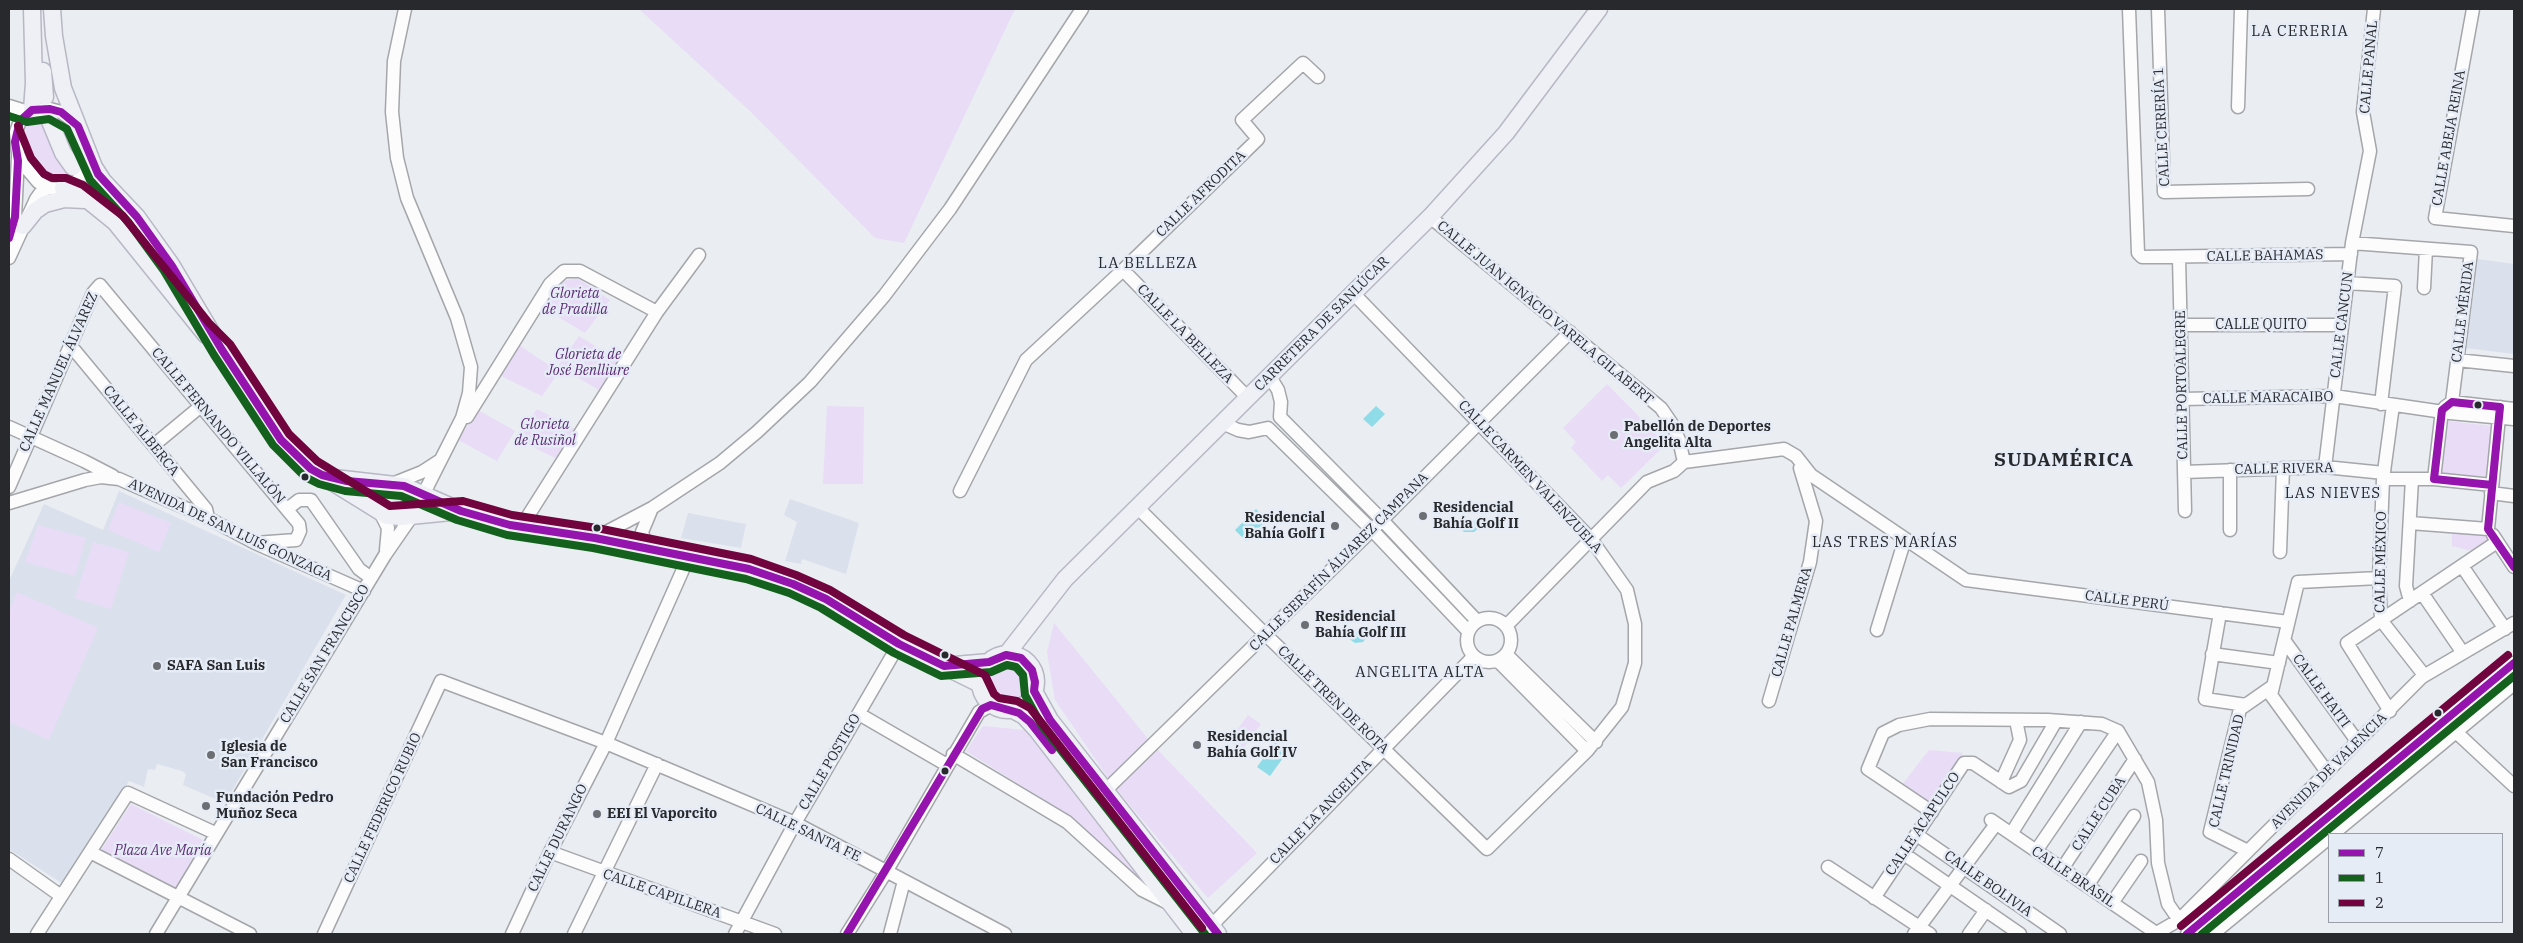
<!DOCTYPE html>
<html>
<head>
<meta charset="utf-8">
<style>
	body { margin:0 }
	#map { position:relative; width:2523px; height:943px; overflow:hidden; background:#eaedf2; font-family:"IBM Plex Serif",serif }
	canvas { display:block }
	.frame { position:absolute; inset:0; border:10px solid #27292d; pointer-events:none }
	.legend { position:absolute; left:2328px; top:833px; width:175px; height:90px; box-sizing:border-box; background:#e6ecf6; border:1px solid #9a9ea6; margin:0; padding:6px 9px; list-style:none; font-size:15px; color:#27292d }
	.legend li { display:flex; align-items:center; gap:10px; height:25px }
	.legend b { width:25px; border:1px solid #9a9ea6 }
</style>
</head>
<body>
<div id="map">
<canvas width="2523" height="943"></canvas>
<div class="frame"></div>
<ul class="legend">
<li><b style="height:6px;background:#9414ad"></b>7</li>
<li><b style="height:6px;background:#14611d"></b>1</li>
<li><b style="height:6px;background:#71043e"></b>2</li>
</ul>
</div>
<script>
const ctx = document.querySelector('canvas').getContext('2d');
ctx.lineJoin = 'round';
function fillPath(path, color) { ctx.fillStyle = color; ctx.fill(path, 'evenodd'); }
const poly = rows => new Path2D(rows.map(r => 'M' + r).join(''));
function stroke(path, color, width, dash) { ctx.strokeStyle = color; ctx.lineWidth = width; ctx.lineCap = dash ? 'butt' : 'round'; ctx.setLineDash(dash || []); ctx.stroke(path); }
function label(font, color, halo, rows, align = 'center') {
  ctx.font = font + ' "IBM Plex Serif",serif'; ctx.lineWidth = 5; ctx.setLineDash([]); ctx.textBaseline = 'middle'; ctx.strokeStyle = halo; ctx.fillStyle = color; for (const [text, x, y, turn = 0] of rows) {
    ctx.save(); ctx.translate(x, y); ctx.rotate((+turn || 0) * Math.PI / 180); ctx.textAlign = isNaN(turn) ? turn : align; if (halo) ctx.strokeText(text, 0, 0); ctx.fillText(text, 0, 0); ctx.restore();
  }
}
const built = poly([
	[2478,259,2514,264,2514,354,2466,348],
	[119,491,346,595,225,803,183,785,186,774,182,771,157,764,155,770,148,769,144,787,129,781,63,884,9,849,9,581,44,504,103,530],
	[790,499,859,523,846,574,802,559,801,564,785,561,797,522,784,515],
	[688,513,746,524,741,548,681,538]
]);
const green = poly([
	[639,9,1015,9,904,243,875,238,751,112],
	[44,116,74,174,63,180,56,181,42,176,35,169,26,154,26,127,33,118],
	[54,119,63,123,76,140,80,162,78,166],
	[577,278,610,300,585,333,542,307,563,281],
	[579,336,618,360,599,390,558,366],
	[519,345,559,372,542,396,497,374],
	[1607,384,1666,444,1621,488,1608,475,1602,481,1571,448,1576,442,1563,428],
	[827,406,864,407,863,484,823,484],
	[537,409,574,428,557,459,515,438],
	[478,410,515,431,497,461,458,440],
	[2446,421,2493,426,2488,477,2441,473],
	[119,502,171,523,159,552,108,530],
	[38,525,86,538,75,576,25,562],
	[2452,532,2489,535,2492,541,2472,551,2452,546],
	[93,542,129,552,111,609,75,598],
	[17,592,98,628,49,740,9,722,9,612],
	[1054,623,1153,745,1257,853,1208,898,1113,785,1055,700,1047,652],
	'987 682a20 20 0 1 1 40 0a20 20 0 1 1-40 0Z',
	[1248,715,1261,724,1242,750,1229,741],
	[983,726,1025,730,1151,887,1145,885,1071,817,966,751],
	[1052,728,1211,934,1202,934,1045,733],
	[1929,750,1963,753,1959,762,1931,803,1901,786],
	[131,804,203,840,176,888,101,850]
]);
const water = poly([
	[1376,406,1385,414,1372,427,1363,419],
	[1256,509,1267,520,1246,541,1235,530],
	[1460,518,1467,522,1477,520,1479,528,1474,532,1464,532,1456,525,1457,520],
	[1346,629,1357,632,1364,630,1367,637,1363,642,1355,643,1345,636],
	[1275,742,1288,751,1270,776,1257,767]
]);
const minor = poly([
	[405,9,394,61,392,112,397,158,407,198,457,318,471,367,469,393,462,418,423,495],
	[2129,9,2138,253,2142,257,2351,254],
	[2158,9,2164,192,2308,189],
	[2473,9,2435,218,2514,226],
	[9,106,28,112],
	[2238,107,2241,9],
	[75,122,61,112,50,109,30,111,20,121,16,132,18,154,22,163,38,182,49,188,58,189,70,186,80,178,85,169,87,152],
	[1430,217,1661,408,1672,424,1679,440,1684,462],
	[9,238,15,217,18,157],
	[2352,243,2471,252,2452,402],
	[9,258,36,199,41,192,49,188],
	[2179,258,2185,511],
	[1123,270,1248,398],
	[2347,283,2395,286,2381,404],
	[2424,288,2426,249],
	[2181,325,2342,325],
	[71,346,206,509,208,518],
	[2457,360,2514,366],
	[1270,377,1278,390,1281,402,1280,417,1382,520,1477,621],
	[2182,399,2334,396,2450,413,2514,419],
	[2393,405,2383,479,2379,578,2381,620,2424,675],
	[2445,407,2452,402,2514,409],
	[2442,410,2434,479,2492,485],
	[467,417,550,284,564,271,580,271,657,312],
	[1222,423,1238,430,1249,432,1268,428,1372,530,1468,631],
	[9,427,84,461,113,476],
	[154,445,201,406],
	[1684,462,1784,449,1796,456,1811,475,1966,580,2288,622],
	[2325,467,2352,243,2370,151,2363,112,2374,9],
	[2184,472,2325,467,2384,473],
	[2383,479,2434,479],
	[392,484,422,472,439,461],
	[9,487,93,293,100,285,299,524,300,531,296,540,255,543],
	[960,491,1026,360,1123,270,1258,139,1242,120,1303,63,1318,77],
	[2491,493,2514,496],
	[9,503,85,480,101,477,119,479,208,518,255,543,364,591],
	[1137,507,1266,635,1487,849,1587,751,1622,707,1635,663,1635,624,1627,590,1591,539,1353,293],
	[652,508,642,532,644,539,656,549],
	[287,509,299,500,311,500,359,569,371,578],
	[380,512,388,528,386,550],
	[2410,523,2488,529],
	[521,527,657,312,699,255],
	[2488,529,2500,407],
	[2230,530,2230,470],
	[2493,535,2514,567],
	[595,538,652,508,720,463,757,432,810,382,884,296,950,209,1082,9],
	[2280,552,2283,468],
	[2462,566,2505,629],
	[2422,593,2463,653],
	[2410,601,2406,586,2412,479],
	[2220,613,2205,699,2246,705],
	'1467 640a22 22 0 1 1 44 0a22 22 0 1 1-44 0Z',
	[1506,626,1647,482,1674,471,1684,462],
	[1877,630,1905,539],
	[2284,640,2357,741],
	[1506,654,1596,742],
	[2212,654,2279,663],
	[1498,661,1587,751],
	[1769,701,1810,562,1816,521,1800,468],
	[2390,711,2347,643,2497,542],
	[859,714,947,765],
	[2456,732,2514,786],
	[953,754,1067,822,1142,890,1170,904],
	[2327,772,2271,695,2298,582,2379,578],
	[2001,782,2020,740,2016,720],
	[1106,790,1372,530,1570,332],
	[1932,812,1868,769,1883,733,1899,725,1930,719,2048,720,2102,724,2118,731,2148,782,2156,820,2158,863,2168,904,2179,920],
	[1991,820,2156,933],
	[2011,834,2081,722],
	[2333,834,2514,684],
	[1917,835,2060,934],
	[2036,851,2118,731],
	[2248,851,2210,832,2240,709,2273,686],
	[90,852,250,934],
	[550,852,775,934],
	[1904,854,2020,934],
	[9,859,61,896],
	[1828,867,1930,934],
	[2062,869,2135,759],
	[2087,886,2134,816],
	[1874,898,1964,763,1973,763,2009,787,2021,781,2056,721],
	[2112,903,2141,861],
	[1211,926,1474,656],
	[37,934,128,793,215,833],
	[156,934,385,555,412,516],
	[324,934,441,681,606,743,795,823,1005,934],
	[512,934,550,852,606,743,689,556],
	[574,934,657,764],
	[735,934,795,823,899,644],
	[847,934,886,872,979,712,991,705],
	[890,934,904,881],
	[1914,934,1996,824],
	[1969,934,1986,910],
	[2155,934,2179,920,2422,677,2514,623],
	[2187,934,2514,663],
	[2213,934,2329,838]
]);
const major = poly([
	[52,9,54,36,63,88,94,167,103,181,137,217,172,266,222,350,281,440,311,469,387,516,400,517,461,511],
	[43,71,45,97],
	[32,110,34,83,32,9],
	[49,119,63,153,73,167],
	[89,185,113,207],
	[63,188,89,201,115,222,206,335],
	[23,226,35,211,45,204,64,199,85,200],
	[334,478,404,486,461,511,510,525,595,538,749,569,793,584,826,599,899,644,980,684],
	'980 682a28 28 0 1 1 56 0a28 28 0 1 1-56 0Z',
	[1006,655,1065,579,1430,217,1506,133,1599,9],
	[944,666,989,662],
	[1034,691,1050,720,1218,934],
	[1013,710,1024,716,1037,730,1194,934]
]);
const bus1 = poly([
	[9,238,15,217,18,161,15,142,20,121,32,110,50,109,61,112,78,126,98,174,137,217,172,266,222,350,281,440,311,469,322,475,347,481,404,486,461,511,510,525,595,538,749,569,793,584,826,599,899,644,944,666,989,662,1006,655,1021,658,1032,670,1035,682,1034,691,1050,720,1218,934],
	[2492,485,2434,479,2442,410,2452,402,2500,407,2488,529,2514,567],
	[847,934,982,709,991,705,1019,713,1030,722,1052,750],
	[2187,934,2514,663]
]);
const bus2 = poly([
	[9,116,27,122,49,119,67,129,90,180,129,223,164,271,214,355,273,445,305,477,319,484,345,491,401,496,457,520,507,535,593,548,746,579,789,593,821,608,894,653,941,676,991,672,1007,665,1016,667,1023,675,1025,695,1042,726,1205,934],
	[2202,934,2514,676]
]);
const bus3 = poly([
	[18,126,31,158,44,174,52,178,66,178,83,185,123,216,209,323,230,344,289,434,317,461,390,506,463,501,512,515,597,528,751,559,796,575,830,590,904,635,985,675,994,694,999,698,1017,701,1030,708,1202,928],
	[2181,926,2508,655]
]);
const markers = [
	[2478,405,4.5,"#27292d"],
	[1614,435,5,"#6b6e72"],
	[305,477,4.5,"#27292d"],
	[1423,516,5,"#6b6e72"],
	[1335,526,5,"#6b6e72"],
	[597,528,4.5,"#27292d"],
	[1305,625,5,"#6b6e72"],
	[945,655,4.5,"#27292d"],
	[157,666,5,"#6b6e72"],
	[2438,713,4.5,"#27292d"],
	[1197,745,5,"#6b6e72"],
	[211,755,5,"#6b6e72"],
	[945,771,4.5,"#27292d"],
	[206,806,5,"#6b6e72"],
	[597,814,5,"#6b6e72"]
];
const streetNames = [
	["CALLE PANAL",2369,67,-85],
	["CALLE CERERÍA 1",2162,127,-93],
	["CALLE ABEJA REINA",2449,138,-80],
	["CALLE AFRODITA",1201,194,-44],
	["CALLE BAHAMAS",2265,256,-1],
	["CALLE MÉRIDA",2463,312,-83],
	["CALLE JUAN IGNACIO VARELA GILABERT",1545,313,40],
	["CARRETERA DE SANLÚCAR",1322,324,-45],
	["CALLE QUITO",2261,325],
	["CALLE CANCUN",2342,325,-83],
	["CALLE LA BELLEZA",1185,334,46],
	["CALLE MANUEL ÁLVAREZ",59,372,-66],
	["CALLE PORTOALEGRE",2182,385,-91],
	["CALLE MARACAIBO",2268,398,-1],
	["CALLE FERNANDO VILLALÓN",218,426,50],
	["CALLE ALBERCA",141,431,51],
	["CALLE RIVERA",2284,469,-1],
	["CALLE CARMEN VALENZUELA",1530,477,47],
	["AVENIDA DE SAN LUIS GONZAGA",230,530,25],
	["CALLE SERAFÍN ÁLVAREZ CAMPANA",1339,562,-45],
	["CALLE MÉXICO",2381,562,-89],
	["CALLE PERÚ",2127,601,7],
	["CALLE PALMERA",1792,622,-74],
	["CALLE SAN FRANCISCO",325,654,-59],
	["CALLE HAITI",2321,691,54],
	["CALLE TREN DE ROTA",1333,700,44],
	["CALLE POSTIGO",830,762,-60],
	["CALLE TRINIDAD",2227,771,-77],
	["AVENIDA DE VALENCIA",2329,771,-45],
	["CALLE FEDERICO RUBIO",383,808,-65],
	["CALLE LA ANGELITA",1321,812,-46],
	["CALLE CUBA",2099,814,-57],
	["CALLE ACAPULCO",1923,824,-56],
	["CALLE SANTA FE",808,833,26],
	["CALLE DURANGO",558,838,-64],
	["CALLE BRASIL",2073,877,34],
	["CALLE BOLIVIA",1988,884,35],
	["CALLE CAPILLERA",662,894,19]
];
const parkNames = [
	["Glorieta",575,294],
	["de Pradilla",575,310],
	["Glorieta de",588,355],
	["José Benlliure",588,371],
	["Glorieta",545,425],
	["de Rusiñol",545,441],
	["Plaza Ave María",163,851]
];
const poiNames = [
	["Pabellón de Deportes",1624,427],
	["Angelita Alta",1624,443],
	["Residencial",1433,508],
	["Bahía Golf II",1433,524],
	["Residencial",1325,518,"right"],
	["Bahía Golf I",1325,534,"right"],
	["Residencial",1315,617],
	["Bahía Golf III",1315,633],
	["SAFA San Luis",167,666],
	["Residencial",1207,737],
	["Bahía Golf IV",1207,753],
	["Iglesia de",221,747],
	["San Francisco",221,763],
	["Fundación Pedro",216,798],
	["Muñoz Seca",216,814],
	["EEI El Vaporcito",607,814]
];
const neighbourhoodNames = [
	["LA CERERIA",2300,32],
	["LA BELLEZA",1148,264],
	["LAS NIEVES",2333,494],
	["LAS TRES MARÍAS",1885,543],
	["ANGELITA ALTA",1420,673]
];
const districtNames = [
	["SUDAMÉRICA",2064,461]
];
fillPath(built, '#dae1ed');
fillPath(green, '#e9dcf6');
fillPath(water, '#90dbe8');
stroke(minor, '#a4a6a9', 15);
stroke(major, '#b7b8c3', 19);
stroke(minor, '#fcfcfd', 12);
stroke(major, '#eff0f5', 16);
stroke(bus1, '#9414ad', 8);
stroke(bus2, '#14611d', 8);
stroke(bus3, '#71043e', 8);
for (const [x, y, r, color] of markers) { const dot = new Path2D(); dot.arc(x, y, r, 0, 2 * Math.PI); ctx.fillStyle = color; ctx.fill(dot); stroke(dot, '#e6ecf6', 2); }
label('14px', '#27292d', '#e6ecf6', streetNames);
label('italic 14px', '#5c2b77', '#e6ecf6', parkNames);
label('bold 14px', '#27292d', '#e6ecf6', poiNames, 'left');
ctx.letterSpacing = '1px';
label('15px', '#27292d', '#e6ecf6', neighbourhoodNames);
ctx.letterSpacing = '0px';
ctx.letterSpacing = '1px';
label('bold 19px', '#27292d', '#e6ecf6', districtNames);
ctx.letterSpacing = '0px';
</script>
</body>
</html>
